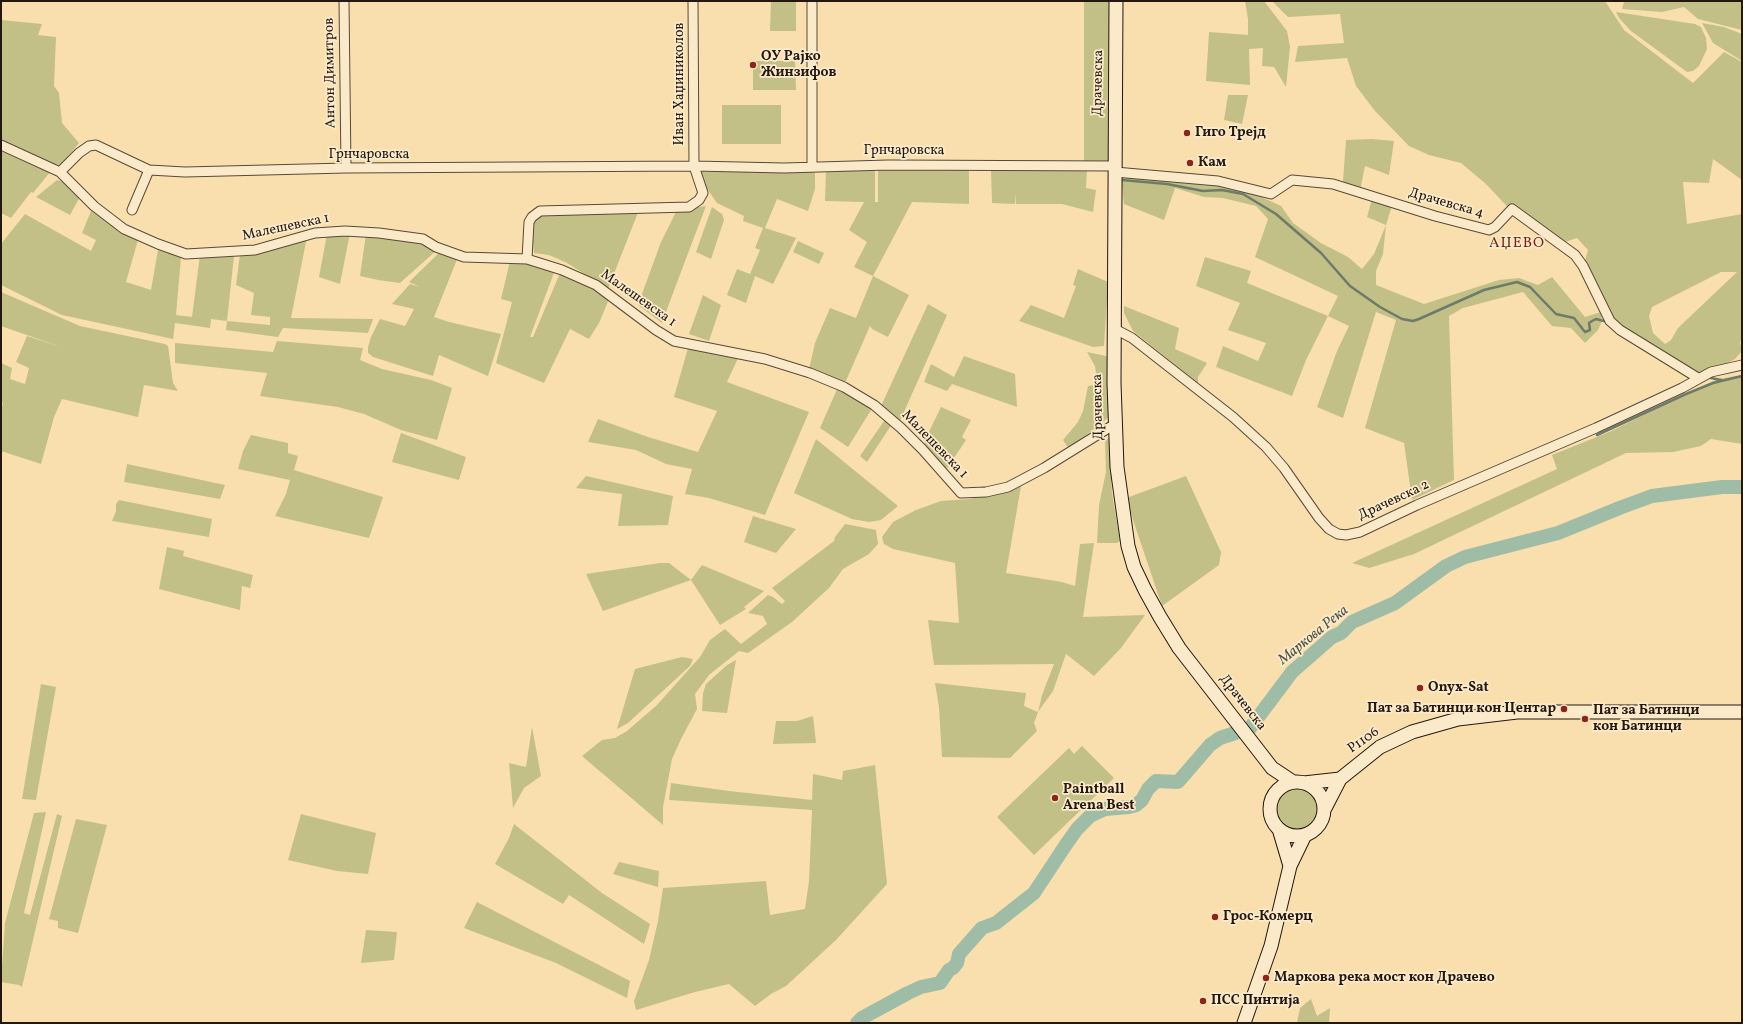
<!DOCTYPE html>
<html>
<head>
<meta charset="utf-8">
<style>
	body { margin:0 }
	#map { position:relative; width:1743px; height:1024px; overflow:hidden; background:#f9dfae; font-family:Vollkorn,serif }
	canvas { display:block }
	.frame { position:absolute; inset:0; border:2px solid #231710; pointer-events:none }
</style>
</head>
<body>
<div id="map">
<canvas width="1743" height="1024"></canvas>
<div class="frame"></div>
</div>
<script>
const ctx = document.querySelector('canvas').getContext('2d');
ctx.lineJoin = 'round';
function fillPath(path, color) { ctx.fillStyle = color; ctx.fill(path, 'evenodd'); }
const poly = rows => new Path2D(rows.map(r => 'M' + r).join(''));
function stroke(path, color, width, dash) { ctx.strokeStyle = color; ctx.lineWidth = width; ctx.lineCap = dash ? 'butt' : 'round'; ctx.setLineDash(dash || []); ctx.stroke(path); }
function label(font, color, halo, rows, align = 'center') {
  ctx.font = font + ' Vollkorn,serif'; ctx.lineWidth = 3.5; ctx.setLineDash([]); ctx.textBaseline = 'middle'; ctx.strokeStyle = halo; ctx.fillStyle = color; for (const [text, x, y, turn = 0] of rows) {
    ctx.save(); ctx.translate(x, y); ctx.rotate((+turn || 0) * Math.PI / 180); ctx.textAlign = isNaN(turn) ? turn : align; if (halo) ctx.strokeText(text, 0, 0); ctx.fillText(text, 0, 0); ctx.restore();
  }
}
const green = poly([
	[771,1,796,1,796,31,770,31],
	[1084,1,1117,1,1115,166,1084,165],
	[1245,1,1264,1,1287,31,1290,47,1286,87,1274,67,1262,66,1263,48,1249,49,1250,85,1206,81,1209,32,1248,35,1248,19],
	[1272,1,1605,1,1624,30,1693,83,1724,52,1742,62,1742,180,1713,159,1709,183,1683,182,1687,224,1742,214,1742,340,1740,342,1742,351,1735,359,1724,365,1712,367,1692,379,1601,313,1602,321,1598,330,1585,343,1571,328,1552,326,1523,292,1463,308,1449,316,1454,480,1412,500,1404,443,1365,428,1396,320,1376,312,1343,418,1317,407,1337,351,1349,326,1328,316,1306,360,1292,396,1216,367,1223,346,1258,361,1266,343,1228,330,1240,303,1196,286,1205,257,1251,271,1247,283,1328,316,1338,296,1255,257,1268,219,1256,206,1223,198,1204,197,1175,188,1164,220,1124,204,1121,179,1125,176,1244,189,1281,206,1293,223,1321,243,1348,257,1362,269,1374,254,1386,225,1367,217,1372,199,1392,206,1386,225,1383,254,1376,271,1376,285,1424,304,1499,280,1519,278,1538,285,1552,277,1585,317,1601,312,1585,261,1588,250,1577,238,1562,243,1516,216,1486,184,1461,163,1429,155,1409,146,1375,111,1356,86,1347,58,1295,62,1298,46,1344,43,1340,14,1288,17],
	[1721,272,1737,272,1678,328,1671,340,1665,344,1653,333,1649,316,1652,307],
	[1627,1,1742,1,1742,30,1698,19,1684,7,1662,12,1622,9,1624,2],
	[1616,12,1695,24,1701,27,1706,38,1707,49,1699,66,1693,71,1687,72,1631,31,1619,18],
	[1,20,42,24,38,35,56,37,54,86,59,93,62,123,79,143,61,165,53,164,1,140],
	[1702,23,1724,27,1742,34,1742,61,1713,43],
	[753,61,795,61,796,90,753,90],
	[1228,95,1248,95,1242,124,1224,120],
	[722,105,781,105,781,144,722,144],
	[1372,139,1394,141,1389,175,1365,166,1360,191,1345,184,1343,181,1346,140],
	[1,148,51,171,33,193,31,192,11,218,1,213],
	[1087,169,1086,188,1096,190,1093,212,1062,204,1016,204,1015,193,1015,204,992,203,991,170],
	[815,170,815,189,808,211,777,199,765,228,796,238,773,284,755,276,746,303,727,295,737,269,750,274,760,250,755,248,763,228,743,221,744,216,717,203,705,186,699,172,791,172],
	[826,170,875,171,875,202,878,202,878,170,969,170,969,204,912,202,873,276,909,295,888,337,872,329,870,326,845,383,809,369,815,343,830,308,856,318,873,276,854,267,867,242,849,230,864,202,825,201],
	[57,180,64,182,81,195,70,215,36,197],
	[93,206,138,240,126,282,151,290,158,250,181,257,176,315,192,317,200,255,234,256,227,321,270,325,270,317,251,315,254,293,236,285,240,254,307,237,291,318,373,319,368,333,283,328,278,337,226,330,227,321,211,319,210,328,175,323,173,339,62,315,1,285,1,244,25,214,91,251,96,240,82,233],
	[706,206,676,285,662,323,638,305,661,242,677,210],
	[712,207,722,214,724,220,711,259,696,252],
	[639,210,608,289,567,263,549,255,534,253,531,225,535,216,551,212],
	[350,233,340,284,319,277,327,234],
	[366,234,424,242,438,249,400,283,378,280,360,276],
	[798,241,824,253,819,264,793,252],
	[441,251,458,257,434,317,449,322,501,334,488,376,439,355,433,376,373,357,368,353,368,347,371,337,380,319,405,326,414,309,392,304,410,284,420,287,409,282],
	[510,261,542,265,555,270,530,337,533,337,560,273,591,288,609,299,599,323,589,339,570,329,544,383,496,363,512,302,501,299],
	[1078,269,1108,282,1104,346,1093,347,1019,321,1031,305,1064,318,1076,286,1073,285],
	[1,292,80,326,165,344,168,346,173,383,178,391,144,385,138,417,62,399,54,417,41,464,1,451,1,412,3,403,1,402,1,363,12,368,10,379,25,384,29,368,16,362,27,336,61,347,1,326],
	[703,295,721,305,709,341,689,334],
	[928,304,947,315,900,421,881,406],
	[1124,306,1179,328,1175,349,1207,363,1198,377,1198,383,1133,331,1124,313],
	[277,341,363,348,360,360,382,369,431,380,452,388,437,440,401,430,364,414,338,407,260,396,267,373,175,363,175,343,273,352],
	[688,348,739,356,727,382,809,412,765,515,709,498,685,494,692,469,666,464,636,450,588,442,598,419,648,437,698,452,717,411,674,397],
	[1087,352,1106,356,1110,360,1109,417,1069,449,1063,440,1078,422,1083,411,1088,386,1094,385,1097,380,1095,366],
	[964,356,1015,374,1017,407,952,384,947,391,924,382,931,364,954,377],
	[1742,375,1742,444,1711,439,1701,446,1673,452,1626,453,1414,554,1369,568,1352,563,1557,469,1552,455,1609,432,1718,379],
	[838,387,873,407,848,447,820,428],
	[941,407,971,420,962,437,966,440,946,470,925,445,925,440],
	[886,418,892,424,867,462,860,456],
	[401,433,466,457,459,480,392,462],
	[251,435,288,443,288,453,298,456,294,470,383,497,369,538,275,516,286,494,290,480,238,469,243,451],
	[1109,438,1112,493,1120,541,1117,543,1097,543,1099,505,1106,472,1105,441],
	[816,439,898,506,881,520,869,522,852,519,794,493],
	[127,464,225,485,220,499,124,482],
	[586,476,673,496,668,525,618,526,622,494,576,488],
	[1186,476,1221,552,1219,565,1162,606,1129,508,1129,497],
	[1021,486,1006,573,1062,582,1075,586,1080,544,1094,543,1083,617,1145,615,1121,648,1094,676,1066,654,1053,691,1038,712,1034,723,1037,731,1010,758,942,757,939,707,935,683,1026,693,1024,706,1038,712,1042,695,1054,664,934,665,928,620,959,623,955,563,893,549,884,544,882,537,893,522,916,510,941,501,970,499],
	[119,500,212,519,209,537,112,521,116,511,116,504],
	[753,516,796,529,776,553,744,542],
	[845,524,876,530,878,544,869,554,843,569,829,588,792,622,748,653,739,651,709,675,695,694,697,709,681,739,672,759,663,807,663,825,582,756,602,740,615,738,627,731,657,705,700,657,710,640,725,629,741,644,767,624,763,616,748,613,768,595,773,597,782,604,785,601,772,588,834,541,835,537],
	[167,547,184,551,183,556,253,575,250,588,242,586,240,610,159,589],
	[660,563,669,563,691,580,702,565,764,591,744,607,746,609,720,625,691,580,603,611,586,574],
	[682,657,693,659,690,666,628,723,617,729,635,669],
	[736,660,727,713,702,711,703,693,706,684,727,665],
	[41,684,56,687,36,800,22,799],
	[813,716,816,743,773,744,776,721,797,721],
	[532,727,541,776,524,788,513,808,509,763,526,767],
	[1082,746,1114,778,1034,855,997,817,1069,748,1074,754],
	[875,765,887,884,836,940,786,986,771,994,755,1006,729,984,695,992,636,1010,634,1001,649,960,658,921,663,888,766,881,770,915,805,909,809,881,812,810,669,800,671,783,729,791,812,800,813,774,842,780,843,771],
	'1275 810a23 23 0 1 1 46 0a23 23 0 1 1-46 0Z',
	[46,812,24,913,30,915,57,814,62,816,22,987,19,985,1,982,5,923,34,813],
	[301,814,376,833,368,874,337,871,288,860],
	[76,819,107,825,78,933,58,928,58,921,49,919],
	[514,824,602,893,650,924,644,944,569,895,563,904,495,864,509,838],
	[619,862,659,871,658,887,613,874],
	[477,902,630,981,627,998,556,963,464,928],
	[366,930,397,932,394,960,361,963],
	[1311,999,1317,1016,1330,1008,1329,1023,1297,1023,1300,1008]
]);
const stream = poly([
	[1122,180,1167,184,1203,191,1222,190,1243,194,1276,214,1321,253,1350,286,1380,307,1402,319,1413,321,1419,319,1484,290,1517,282,1530,287,1556,314,1574,318,1585,332,1590,330,1589,323,1592,321,1596,319,1608,322],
	[1706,377,1721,380],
	[1597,435,1686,394,1713,383,1742,376]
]);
const river = poly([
	[857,1023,862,1018,908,993,921,987,940,983,949,970,953,968,957,963,959,954,982,928,996,923,1034,893,1065,846,1077,829,1090,816,1105,809,1129,807,1136,805,1142,800,1148,789,1156,781,1178,782,1210,745,1220,738,1250,728,1292,672,1332,637,1341,633,1352,622,1395,603,1446,566,1465,557,1558,533,1622,507,1652,496,1722,487,1742,487]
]);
const minor = poly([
	[344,1,346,168],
	[812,1,812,166],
	[1,145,60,172,94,206,124,229,158,244,186,254,255,250,315,233,345,231,379,233,423,239,436,247,464,257,527,259,562,270,596,285,656,330,674,341,765,359,810,373,844,387,874,405,901,428,923,450,961,493,986,492,1008,487,1044,468,1115,424],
	[60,172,79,153,89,146,96,145,149,170,185,172,346,168,694,166,784,168,888,165,1115,166],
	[1115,172,1218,181,1271,194,1292,180,1333,184,1435,216,1489,230,1495,227,1512,209,1575,255,1583,266,1610,321,1620,330,1698,378],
	[132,210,149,170],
	[527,259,529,222,532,217,540,211,689,207,699,200,703,193,694,166,693,1],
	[1115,329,1132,338,1233,417,1266,447,1284,468,1319,518,1329,529,1338,534,1346,535,1360,532,1417,505,1596,428,1682,388,1711,372,1742,365]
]);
const secondary = poly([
	[1116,1,1114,383,1117,467,1128,546,1134,567,1145,590,1160,617,1179,648,1272,768,1293,782],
	'1270 809a27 27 0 1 1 54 0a27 27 0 1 1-54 0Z',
	[1304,783,1340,779],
	[1324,810,1340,779,1380,747,1412,732,1458,719,1517,712,1742,712],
	[1279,829,1290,866],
	[1244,1023,1271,946,1290,866,1305,835]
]);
const markers = [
	[753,65,4,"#8f2418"],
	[1187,133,4,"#8f2418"],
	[1190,163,4,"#8f2418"],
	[1420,688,4,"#8f2418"],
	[1564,709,4,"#8f2418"],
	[1585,719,4,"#8f2418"],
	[1055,798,4,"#8f2418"],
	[1215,917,4,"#8f2418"],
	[1266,978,4,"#8f2418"],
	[1203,1001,4,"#8f2418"]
];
const poiNames = [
	["ОУ Рајко",761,57],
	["Жинзифов",761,73],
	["Гиго Трејд",1195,133],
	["Кам",1198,163],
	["Onyx-Sat",1428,688],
	["Пат за Батинци кон Центар",1556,709,"right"],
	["Пат за Батинци",1593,711],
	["кон Батинци",1593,727],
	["Paintball",1063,790],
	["Arena Best",1063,806],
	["Грос-Комерц",1223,917],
	["Маркова река мост кон Драчево",1274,978],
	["ПСС Пинтија",1211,1001]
];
const streetNames = [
	["Антон Димитров",331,73,-91],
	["Драчевска",1099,83,-89],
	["Иван Хаџиниколов",680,84,-90],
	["Грнчаровска",904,151],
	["Грнчаровска",369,155],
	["Драчевска 4",1446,204,16],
	["Малешевска 1",286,228,-12],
	["Малешевска 1",638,299,35],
	["Драчевска",1099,407,-91],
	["Малешевска 1",934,445,46],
	["Драчевска 2",1394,501,-25],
	["Драчевска",1242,703,52],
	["P1106",1364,741,-35]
];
const neighbourhoodNames = [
	["АЏЕВО",1517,244]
];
const waterNames = [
	["Маркова Река",1314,636,-39]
];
fillPath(green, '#c3c087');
stroke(stream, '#6d7b6a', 2.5);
stroke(river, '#9fbda6', 14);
stroke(minor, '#584938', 11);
stroke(secondary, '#231710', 15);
stroke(minor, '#fbeaca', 9);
stroke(secondary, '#fbeaca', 13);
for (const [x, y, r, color] of markers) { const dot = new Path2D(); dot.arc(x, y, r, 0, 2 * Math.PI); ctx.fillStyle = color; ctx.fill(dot); stroke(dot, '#fbeaca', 1.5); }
label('bold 14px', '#231710', '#fbeaca', poiNames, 'left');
label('14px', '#231710', '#fbeaca', streetNames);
ctx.letterSpacing = '1px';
label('15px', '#7a1f14', '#fbeaca', neighbourhoodNames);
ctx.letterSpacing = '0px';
label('italic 15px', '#4e5144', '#fbeaca', waterNames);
</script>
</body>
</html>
